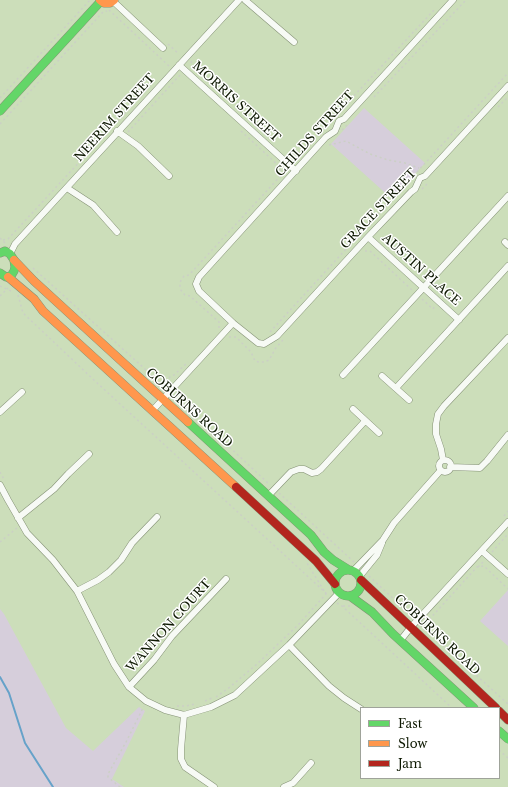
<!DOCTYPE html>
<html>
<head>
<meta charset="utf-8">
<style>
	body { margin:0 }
	#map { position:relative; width:508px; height:787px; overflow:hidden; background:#ccdeba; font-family:"Libre Baskerville",serif }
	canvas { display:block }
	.legend { position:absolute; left:360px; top:707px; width:140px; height:72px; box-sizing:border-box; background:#fff; border:1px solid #9fa39a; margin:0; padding:5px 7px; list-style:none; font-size:12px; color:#0e1902 }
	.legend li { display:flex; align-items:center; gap:8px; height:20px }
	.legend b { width:20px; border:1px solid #9fa39a }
</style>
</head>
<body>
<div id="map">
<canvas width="508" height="787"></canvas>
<ul class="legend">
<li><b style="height:5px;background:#63d668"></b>Fast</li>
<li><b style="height:5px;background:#ff974d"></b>Slow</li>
<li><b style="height:5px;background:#b3261e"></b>Jam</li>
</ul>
</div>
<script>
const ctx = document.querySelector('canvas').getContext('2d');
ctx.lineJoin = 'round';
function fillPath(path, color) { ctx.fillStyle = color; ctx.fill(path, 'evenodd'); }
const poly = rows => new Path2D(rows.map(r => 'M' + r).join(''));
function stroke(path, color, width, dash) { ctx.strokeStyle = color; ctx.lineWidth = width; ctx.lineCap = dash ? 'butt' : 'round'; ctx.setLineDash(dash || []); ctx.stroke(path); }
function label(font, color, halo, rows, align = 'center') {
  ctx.font = font + ' "Libre Baskerville",serif'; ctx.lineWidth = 3; ctx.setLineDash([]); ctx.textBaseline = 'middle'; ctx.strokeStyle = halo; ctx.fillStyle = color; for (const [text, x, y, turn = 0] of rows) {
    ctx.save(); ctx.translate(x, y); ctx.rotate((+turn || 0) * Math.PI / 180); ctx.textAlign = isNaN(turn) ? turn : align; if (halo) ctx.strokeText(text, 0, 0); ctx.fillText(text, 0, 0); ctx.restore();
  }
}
const green = poly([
	[364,108,425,163,392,199,331,144],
	[508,590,508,646,480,621],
	[0,609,4,614,66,728,93,751,139,707,145,711,112,779,124,787,0,787]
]);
const stream = poly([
	[0,677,9,693,25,743,53,787]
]);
const path = poly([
	[109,10,169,66],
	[168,44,179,54],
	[191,61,193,67,225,97],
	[374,97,466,0],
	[0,98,90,0],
	[498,107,508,97],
	[337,114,434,10],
	[0,124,103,12,107,11],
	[114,125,151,85],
	[342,130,348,124],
	[241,131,279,166,282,174],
	[128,132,181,74],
	[321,132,332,120],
	[329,145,346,141,370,154,388,160,405,163,419,168],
	[294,161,309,145],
	[417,172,508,73],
	[422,189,429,182],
	[0,238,6,244],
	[3,240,8,239,110,129],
	[365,251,370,251,412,290],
	[33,268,165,387],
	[0,286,13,292],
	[18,295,23,313,95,381,328,595],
	[0,296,8,288],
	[422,299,433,309,435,306],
	[219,328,219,322,190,296,185,295,182,292,180,288,180,282,184,276,189,275,286,170],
	[270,332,413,176],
	[229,337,236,337,251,352,255,361,259,362,264,362,269,360,272,355,275,349,283,340],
	[161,383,164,383,171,376,174,375,188,362],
	[175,396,270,485],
	[0,472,5,481],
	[279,493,354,562],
	[504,516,508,511],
	[0,542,17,528],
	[492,552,508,534],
	[478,567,484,561],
	[369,576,413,617],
	[337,603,342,606,452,708],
	[343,606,351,606],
	[421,625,508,704],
	[426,628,426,623,477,567,484,566,508,589],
	[216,697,230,687,257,664,298,625,326,594,307,563],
	[205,701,212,698],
	[177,706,186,706,195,704],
	[499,750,508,758],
	[120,787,108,777,108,774,126,742,144,706]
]);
const street = poly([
	[245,0,294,42],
	[453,0,344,119,339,121,335,131,326,137,199,277,196,284,199,291,233,323,258,343,264,344,277,336,368,237,411,192,415,189,420,178,425,176,508,86],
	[113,1,163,48],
	[179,65,296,171],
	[117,131,138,146,169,176],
	[67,188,93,205,117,232],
	[368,237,459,320],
	[505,242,508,245],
	[10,254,15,244,239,0],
	[343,375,508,196],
	[382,376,409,400],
	[396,388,508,266],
	[353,409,379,433],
	[152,411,233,323],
	[0,412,22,392],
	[443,460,441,449,436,434,436,424,438,414,444,406,508,338],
	'439 466a6 6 0 1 1 12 0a6 6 0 1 1-12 0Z',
	[450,467,480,468,487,461,508,435],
	[0,485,8,500,27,533,53,560,77,591,114,664,129,687,146,701,165,710,184,715,211,707,235,695,289,645,339,593],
	[268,496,291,472,299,469,304,469,312,473,317,472,321,469,365,421],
	[18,518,54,489,68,474,89,454],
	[482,551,508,574],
	[353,571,383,540,394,523,441,470],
	[359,577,377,555,382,543],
	[77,591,98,580,109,572,121,560,132,543,157,517],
	[400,641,411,627,508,522],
	[289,645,329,686,344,698,361,709],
	[129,687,154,660,172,636,226,579],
	[184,715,181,749,181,759,185,767,214,787],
	[284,787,293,783,311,763]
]);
const fast = poly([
	[0,111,101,1],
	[0,253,5,251,10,254,14,260,15,267,14,271,11,276,6,277,0,273],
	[188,422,311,535,324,552,333,560,349,570],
	'335 583a13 13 0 1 1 26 0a13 13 0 1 1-26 0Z',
	[350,596,372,612,393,634,474,708],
	[499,731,508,739]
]);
const slow = poly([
	[100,0,104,3,110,3,114,0],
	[14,260,34,281,188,422],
	[8,277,34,299,43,311,236,487]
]);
const jam = poly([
	[236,487,316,561,335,584],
	[361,580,496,708],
	[499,711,508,720]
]);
const streetNames = [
	["MORRIS STREET",236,102,42],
	["NEERIM STREET",115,118,-48],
	["CHILDS STREET",315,134,-48],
	["GRACE STREET",379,209,-47],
	["AUSTIN PLACE",421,270,42],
	["COBURNS ROAD",189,408,42],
	["WANNON COURT",169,626,-48],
	["COBURNS ROAD",437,635,43]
];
fillPath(green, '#d6cedb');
stroke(stream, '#66a2c9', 2);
stroke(street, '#859276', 7);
stroke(fast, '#859276', 9);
stroke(slow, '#859276', 9);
stroke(jam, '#859276', 9);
stroke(path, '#cbd0c5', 1.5, [2, 3]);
stroke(street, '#f7faf5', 6);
stroke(fast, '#63d668', 8);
stroke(slow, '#ff974d', 8);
stroke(jam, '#b3261e', 8);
label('12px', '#0e1902', '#fff', streetNames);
</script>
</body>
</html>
